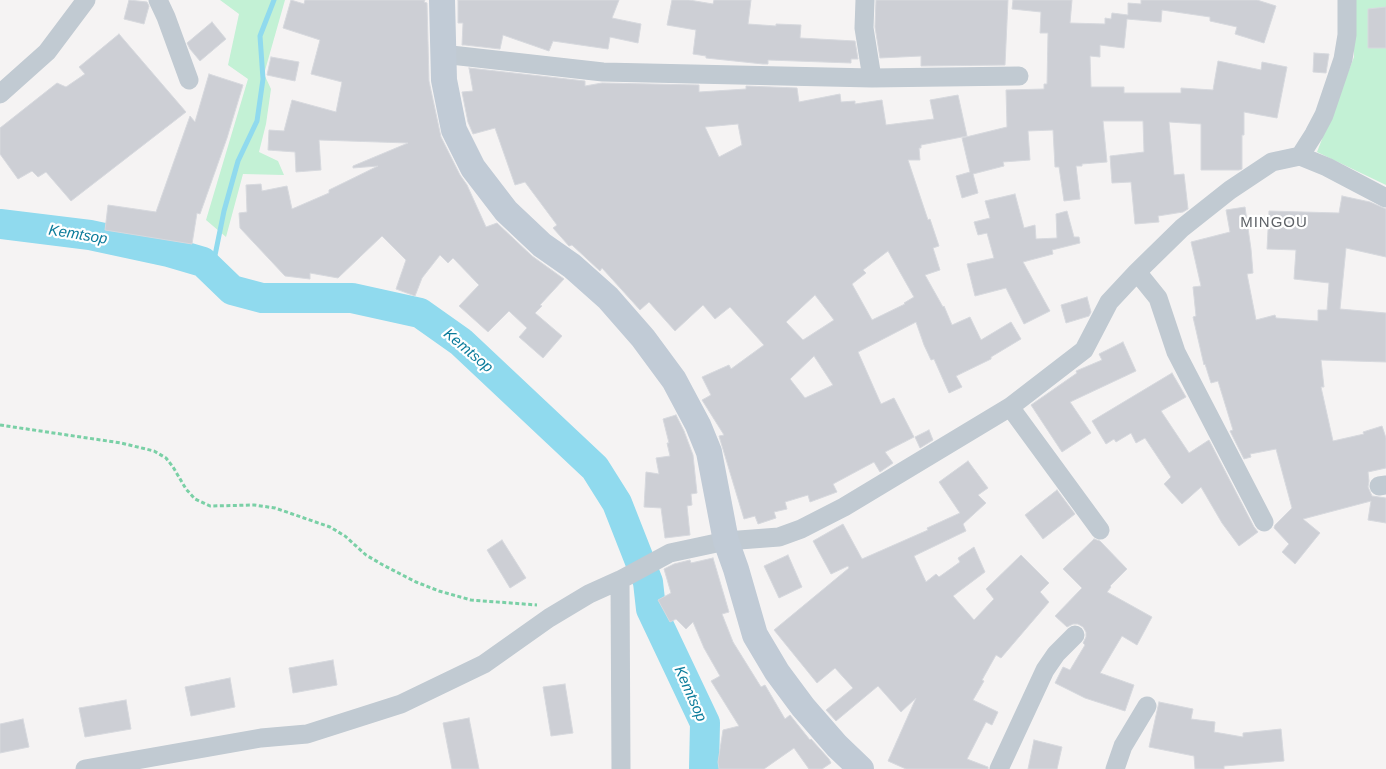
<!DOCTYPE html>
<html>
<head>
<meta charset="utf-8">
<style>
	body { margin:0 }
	canvas { display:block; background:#f5f3f3 }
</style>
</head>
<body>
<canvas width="1386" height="769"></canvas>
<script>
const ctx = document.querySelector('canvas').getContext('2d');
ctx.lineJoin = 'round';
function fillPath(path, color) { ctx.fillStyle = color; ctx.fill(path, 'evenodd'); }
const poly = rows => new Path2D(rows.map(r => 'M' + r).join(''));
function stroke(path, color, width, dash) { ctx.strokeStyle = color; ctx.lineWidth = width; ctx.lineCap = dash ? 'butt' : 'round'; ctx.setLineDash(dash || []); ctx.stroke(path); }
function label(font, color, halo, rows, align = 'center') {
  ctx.font = font + ' Helvetica,sans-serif'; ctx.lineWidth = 4.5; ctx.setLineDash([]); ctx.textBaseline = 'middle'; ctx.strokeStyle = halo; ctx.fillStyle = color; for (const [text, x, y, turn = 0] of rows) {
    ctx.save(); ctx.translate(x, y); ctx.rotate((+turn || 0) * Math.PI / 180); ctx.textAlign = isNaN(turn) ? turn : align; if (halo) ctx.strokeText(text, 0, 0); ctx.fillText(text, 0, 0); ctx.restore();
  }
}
const green = poly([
	[220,0,285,0,264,74,271,89,266,124,259,152,278,161,284,175,243,174,226,237,206,220,248,79,228,65,239,14],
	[1354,0,1386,0,1386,185,1317,152,1354,57]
]);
const stream = poly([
	[212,270,224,211,238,161,257,121,263,79,260,36,274,0]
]);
const river = poly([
	[0,224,90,235,169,252,203,262,232,290,262,298,352,298,420,313,461,342,595,468,617,503,648,582,651,609,705,723,704,769]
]);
const building = poly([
	[129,0,147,2,149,6,144,24,124,19,129,0],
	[291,0,304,4,305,0,425,0,424,2,427,3,429,81,441,137,460,175,467,185,486,227,497,223,532,256,564,279,540,305,542,306,535,313,562,336,543,358,519,337,527,328,509,311,488,332,459,306,479,285,453,258,448,263,440,255,422,278,415,296,396,289,406,260,382,236,338,278,310,273,310,279,285,276,240,228,239,213,247,212,246,185,261,184,262,191,287,186,292,209,329,193,329,190,378,166,353,168,353,166,408,143,319,140,321,170,296,172,295,152,268,150,269,130,284,131,292,100,336,112,342,82,311,74,320,40,283,28,291,0],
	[458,0,619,0,612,18,641,24,638,43,610,37,608,49,553,41,549,51,503,35,500,49,465,45,462,45,463,23,458,23,458,0],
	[672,0,689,0,713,4,714,0,751,0,748,24,776,26,776,24,801,25,800,38,855,41,858,59,851,59,851,63,768,60,768,64,763,64,706,58,706,56,693,54,696,30,667,25,672,0],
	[876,0,1008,0,1005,65,921,66,921,56,880,58,875,27,876,0],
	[1013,0,1072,0,1070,23,1105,24,1105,18,1111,19,1112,13,1128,15,1128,3,1141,4,1141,0,1257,0,1276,6,1264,43,1235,34,1237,27,1210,21,1210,17,1162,10,1161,22,1127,19,1124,48,1100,45,1100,57,1090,56,1091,87,1124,87,1124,93,1181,93,1181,88,1213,90,1218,61,1261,70,1262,62,1287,67,1277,118,1244,112,1244,135,1242,135,1242,169,1239,170,1201,170,1201,124,1169,122,1174,175,1184,174,1188,209,1183,212,1158,216,1159,222,1135,224,1131,182,1112,183,1110,156,1144,152,1143,121,1103,121,1107,162,1082,164,1082,166,1076,166,1080,199,1064,201,1059,167,1055,167,1053,130,1028,131,1030,160,1003,162,1004,166,973,174,978,193,962,198,956,176,970,172,962,138,1007,127,1006,90,1044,89,1044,84,1047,84,1048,33,1040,33,1041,12,1012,9,1013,0],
	[1386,7,1386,48,1368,48,1368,9,1386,7],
	[212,22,226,39,200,61,190,49,187,43,212,22],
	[119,34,186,112,71,201,46,172,38,177,32,171,18,179,0,154,0,128,57,83,66,87,85,74,79,67,119,34],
	[1314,53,1329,54,1326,73,1313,72,1314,53],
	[271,57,299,62,295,81,267,75,271,57],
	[469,68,585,81,585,86,602,83,699,85,699,92,746,89,746,86,797,88,799,102,840,94,841,102,855,101,855,104,882,100,886,125,934,119,930,100,958,95,967,136,921,145,921,148,919,148,920,160,908,160,928,220,930,219,939,246,933,248,940,270,925,275,943,307,944,306,952,325,970,317,981,340,1011,322,1021,339,991,357,991,359,956,376,962,387,949,393,934,359,931,360,924,345,916,322,858,352,881,404,894,398,914,437,885,452,893,463,880,472,874,462,833,484,837,492,810,502,808,495,785,502,787,509,774,512,776,518,758,524,755,516,744,519,719,436,724,435,702,400,711,395,702,377,729,365,731,369,764,345,730,307,715,319,703,305,675,331,649,302,640,310,602,268,600,271,572,245,569,246,553,228,557,225,525,182,515,185,495,128,473,134,468,122,462,92,473,91,469,68],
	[738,124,742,145,719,157,705,127,738,124],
	[888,251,914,297,904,303,905,304,872,320,852,284,866,273,863,270,888,251],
	[815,295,834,320,803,340,786,322,815,295],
	[814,356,833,385,805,398,790,379,814,356],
	[209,74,243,85,227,138,200,214,197,213,192,244,105,230,108,205,156,212,190,116,195,122,209,74],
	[1015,194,1024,228,1035,225,1036,239,1057,238,1056,214,1067,211,1074,237,1079,237,1080,243,1052,250,1053,254,1023,262,1050,311,1024,324,1006,288,975,296,967,264,994,258,987,233,978,235,974,222,990,218,985,201,1015,194],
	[1342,196,1370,202,1386,209,1386,257,1346,248,1340,309,1386,313,1386,362,1321,360,1324,387,1321,387,1333,441,1364,434,1363,432,1382,426,1386,438,1386,468,1368,472,1369,481,1368,487,1372,496,1386,498,1386,523,1368,520,1371,501,1303,519,1320,533,1295,564,1282,552,1289,544,1274,528,1275,525,1292,508,1276,449,1250,454,1251,457,1244,459,1230,431,1233,430,1218,381,1211,383,1205,364,1204,365,1193,317,1196,316,1193,287,1201,286,1191,242,1230,232,1226,210,1245,207,1251,249,1253,273,1247,274,1256,320,1275,315,1276,318,1318,321,1318,310,1327,310,1329,283,1294,279,1296,250,1267,249,1269,211,1339,213,1342,196],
	[1087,297,1091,312,1089,316,1066,323,1061,305,1087,297],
	[1123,342,1136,371,1070,402,1091,433,1062,452,1031,405,1077,373,1076,371,1102,360,1099,354,1123,342],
	[1172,373,1186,397,1161,411,1189,453,1209,440,1254,527,1258,532,1239,546,1222,523,1201,487,1182,504,1164,484,1171,477,1145,438,1136,443,1131,433,1116,442,1114,439,1106,444,1092,421,1172,373],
	[676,415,684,431,693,455,697,493,691,494,692,505,687,506,690,535,665,538,661,508,644,507,646,472,659,474,656,458,670,456,667,443,669,443,663,419,676,415],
	[929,430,933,440,920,448,915,437,929,430],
	[968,461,988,488,978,495,986,503,963,524,966,531,914,556,926,582,936,574,939,577,960,562,958,558,974,547,985,572,953,596,974,620,994,599,986,589,1021,555,1049,583,1040,592,1049,602,1001,658,996,655,982,680,984,681,973,700,998,712,992,725,986,722,967,759,988,767,988,769,906,769,888,761,916,698,901,712,878,686,836,721,826,710,853,688,835,668,817,683,774,630,849,568,848,566,831,574,813,541,843,524,862,559,928,530,927,528,960,513,939,482,968,461],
	[1057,490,1075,514,1043,539,1025,515,1057,490],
	[1094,539,1100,541,1127,569,1110,586,1111,587,1107,592,1152,617,1137,645,1122,636,1100,673,1134,685,1125,711,1085,698,1055,683,1063,667,1070,670,1085,645,1083,643,1086,637,1086,632,1083,627,1078,624,1073,624,1067,627,1055,616,1082,588,1063,569,1094,539],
	[502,540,526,578,510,588,487,550,502,540],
	[788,555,802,587,779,598,764,566,788,555],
	[713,558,729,612,722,614,733,642,761,687,765,685,785,719,790,715,810,740,811,739,829,759,831,763,822,769,809,769,794,748,764,769,719,769,718,762,723,730,739,726,711,681,720,676,704,648,693,622,686,629,676,619,670,622,658,600,671,593,664,569,674,564,690,560,691,563,713,558],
	[333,660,337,685,293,693,289,668,333,660],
	[230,678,235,707,191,716,185,687,230,678],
	[565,684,573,733,551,736,543,687,565,684],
	[126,700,131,729,85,737,79,708,126,700],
	[1159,702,1193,709,1191,719,1215,722,1214,732,1243,737,1243,733,1281,729,1284,761,1224,766,1224,769,1195,769,1194,756,1149,747,1159,702],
	[469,718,479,769,452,769,443,723,469,718],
	[23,719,29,747,0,753,0,724,23,719],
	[1034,740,1062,747,1057,769,1028,769,1034,740]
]);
const path = poly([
	[0,425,121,443,154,451,166,458,173,467,186,489,195,499,210,506,254,505,275,508,330,527,345,536,366,555,383,565,416,582,439,591,471,600,537,605]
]);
const street = poly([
	[158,0,166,17,189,80],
	[865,0,864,28,872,78],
	[442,54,603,72,872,78,1019,76],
	[0,94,47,52,86,0],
	[1300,156,1314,134,1324,115,1343,59,1347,35,1347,0],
	[1137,272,1158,298,1176,352,1264,522],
	[1010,407,1100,530],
	[1379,486,1386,485],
	[85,769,261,738,307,734,401,704,484,664,549,618,589,594,620,580],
	[621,769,620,580,670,553,726,541,779,537,801,529,844,507,1010,407,1084,350,1109,302,1137,272,1182,228,1230,190,1272,162,1300,156,1327,167,1386,198],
	[999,769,1045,670,1056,654,1075,635],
	[1115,769,1123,746,1147,706]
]);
const secondary = poly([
	[442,0,444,80,454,130,473,168,506,211,542,245,572,266,608,298,643,338,674,380,698,425,709,452,726,541,736,569,755,635,777,672,803,707,837,746,861,769]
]);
const neighbourhoodNames = [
	["MINGOU",1274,223]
];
const waterNames = [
	["Kemtsop",78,235,9],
	["Kemtsop",468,351,40],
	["Kemtsop",690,694,66]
];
fillPath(green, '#c3f1d5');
stroke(stream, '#90daee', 5);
stroke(river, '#90daee', 30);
fillPath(building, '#cdcfd5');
stroke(building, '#d7d9de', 1);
stroke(path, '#7ad0a6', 3, [4, 2.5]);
stroke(street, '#c1cad2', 19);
stroke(secondary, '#c1cbd6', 26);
ctx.letterSpacing = '1px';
label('15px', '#5f6368', '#fff', neighbourhoodNames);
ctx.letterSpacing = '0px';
label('italic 15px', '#0c7c9b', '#fff', waterNames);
</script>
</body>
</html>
